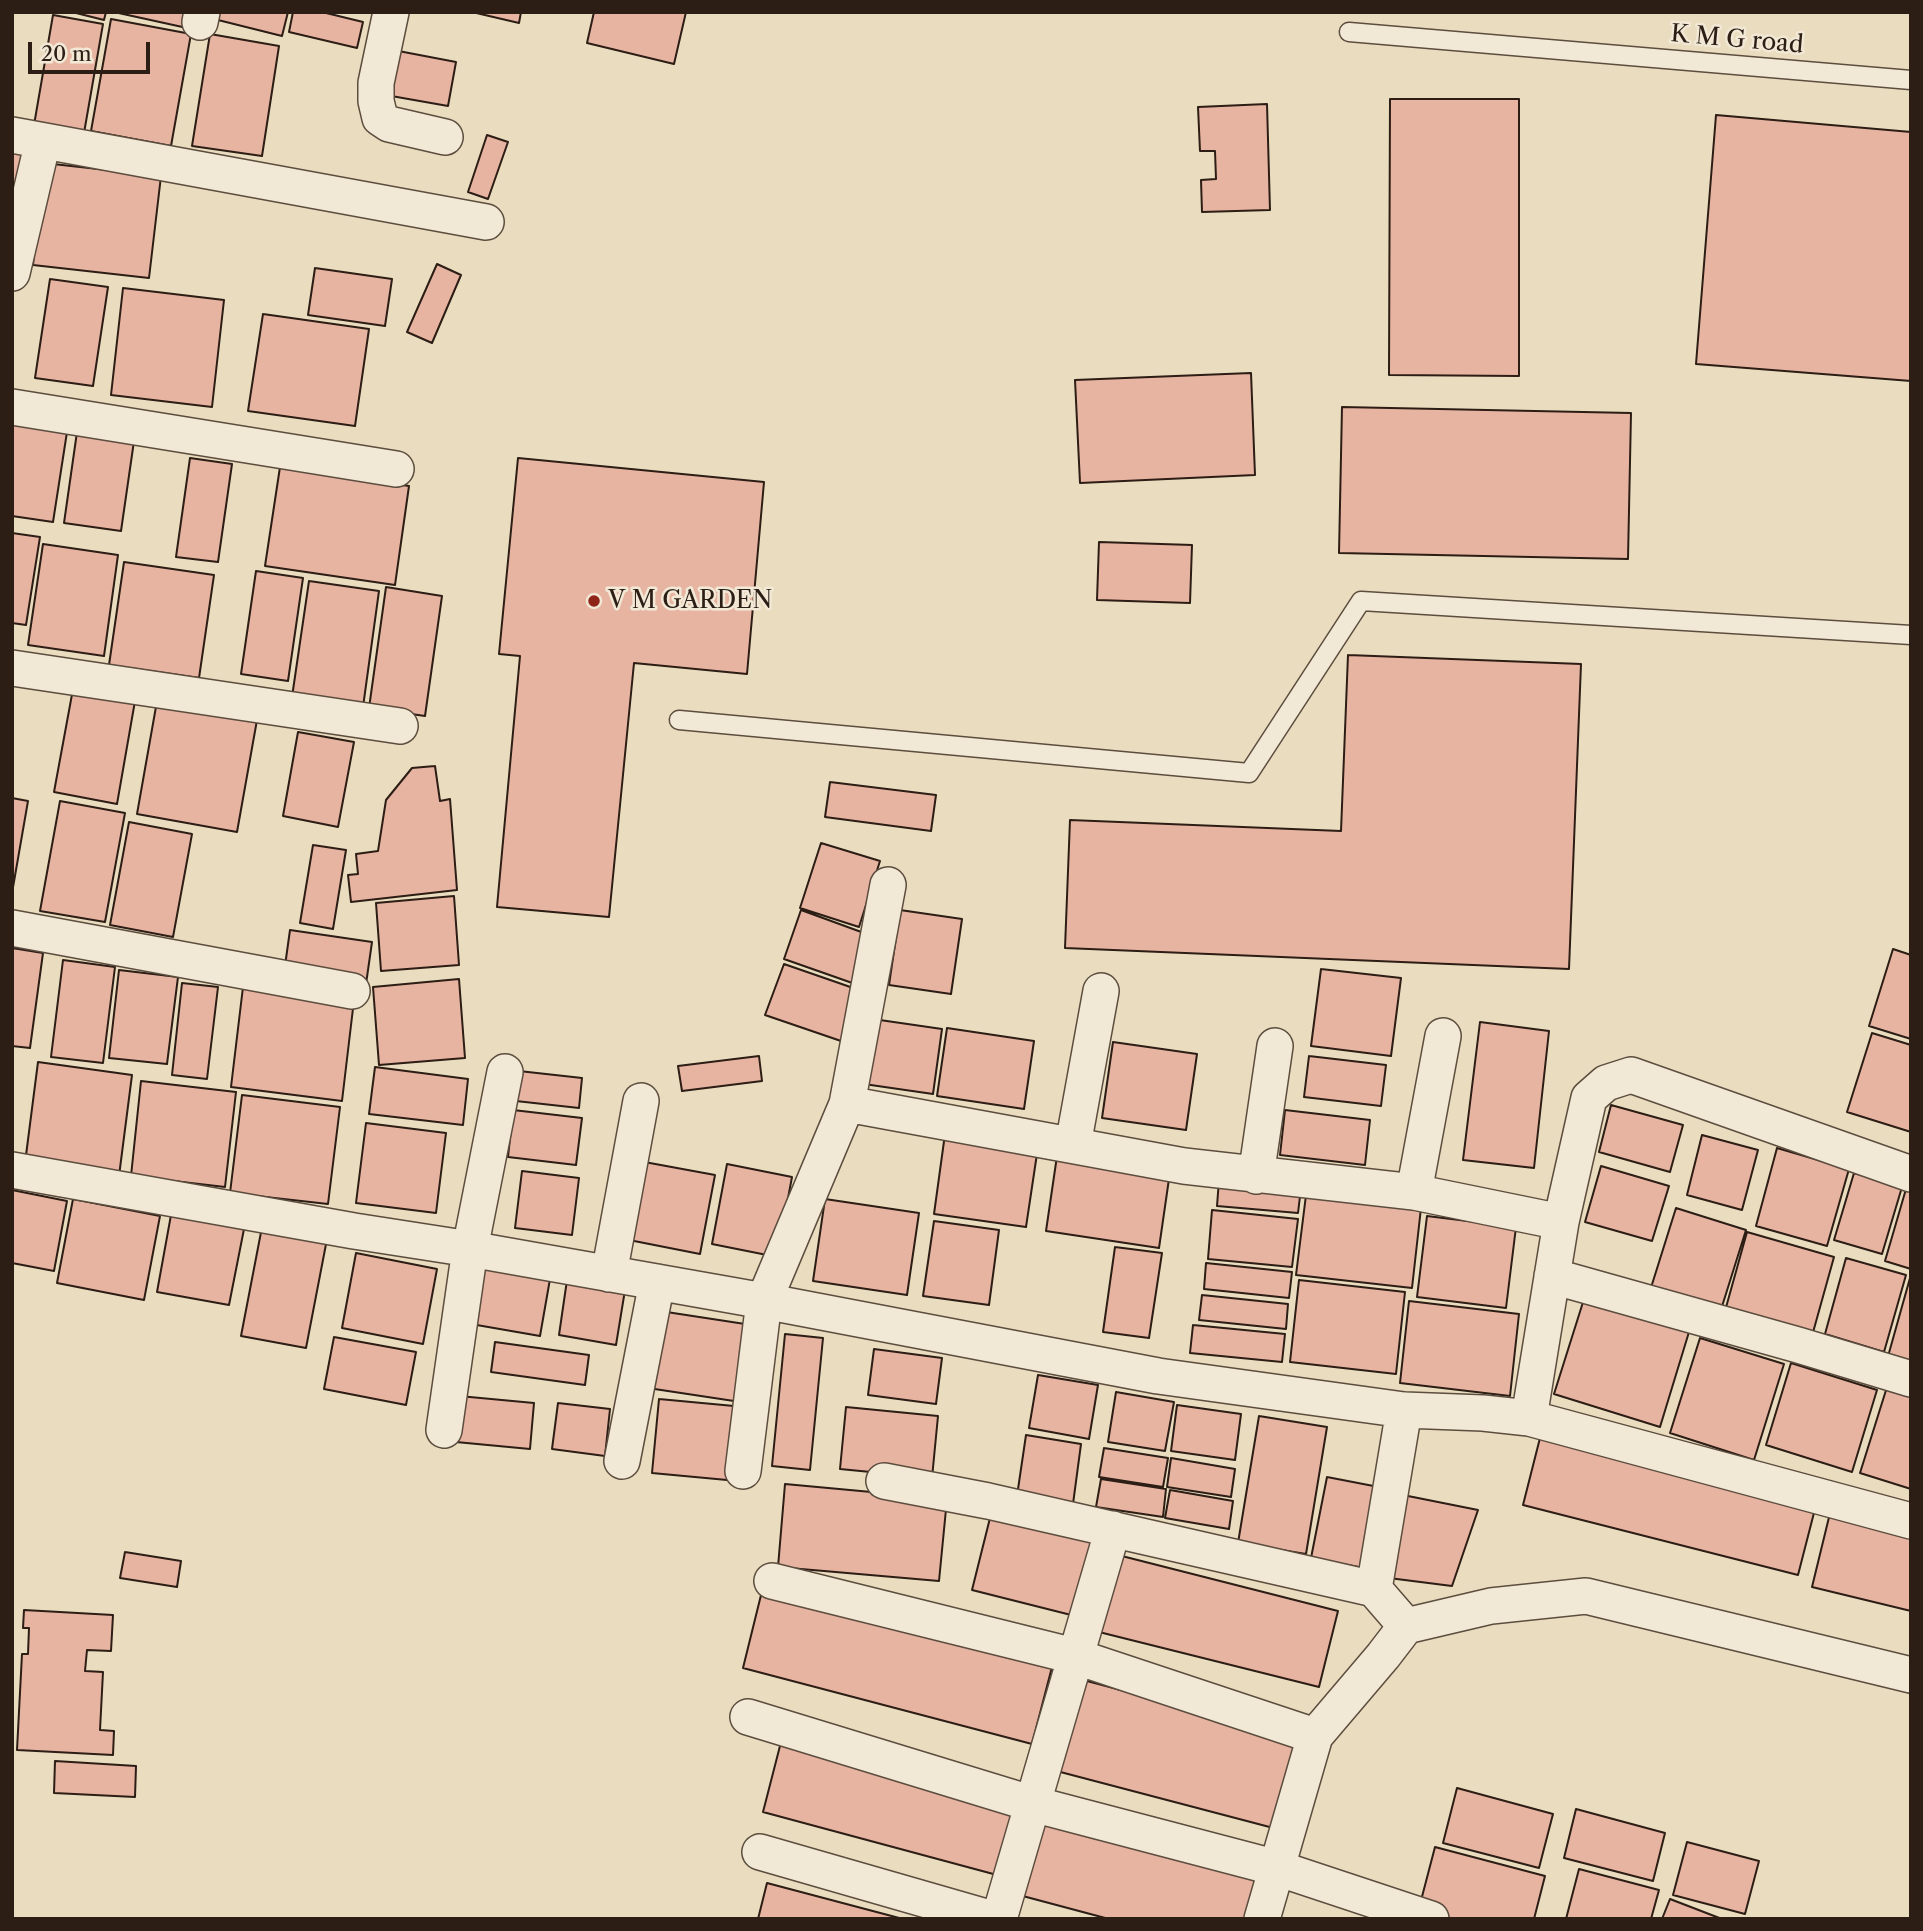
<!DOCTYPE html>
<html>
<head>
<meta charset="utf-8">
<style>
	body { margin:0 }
	#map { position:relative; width:1923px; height:1931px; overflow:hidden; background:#eadcbe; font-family:"Libre Caslon Text",serif }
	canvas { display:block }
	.frame { position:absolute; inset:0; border:14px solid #2c1d15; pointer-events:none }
	.scale { position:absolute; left:28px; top:42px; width:122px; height:32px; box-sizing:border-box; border:4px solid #2c1d15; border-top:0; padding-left:9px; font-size:21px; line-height:24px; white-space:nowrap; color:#2c1d15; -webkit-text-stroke:5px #f1e8d5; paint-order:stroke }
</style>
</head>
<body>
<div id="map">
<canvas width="1923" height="1931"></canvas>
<div class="frame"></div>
<div class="scale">20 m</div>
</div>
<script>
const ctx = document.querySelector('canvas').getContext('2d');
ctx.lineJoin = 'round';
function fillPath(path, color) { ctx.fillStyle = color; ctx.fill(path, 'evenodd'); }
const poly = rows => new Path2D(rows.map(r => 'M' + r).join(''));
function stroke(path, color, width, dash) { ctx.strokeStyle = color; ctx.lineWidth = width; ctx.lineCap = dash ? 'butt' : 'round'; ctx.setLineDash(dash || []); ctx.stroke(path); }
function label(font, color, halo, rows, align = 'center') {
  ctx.font = font + ' "Libre Caslon Text",serif'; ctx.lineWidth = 5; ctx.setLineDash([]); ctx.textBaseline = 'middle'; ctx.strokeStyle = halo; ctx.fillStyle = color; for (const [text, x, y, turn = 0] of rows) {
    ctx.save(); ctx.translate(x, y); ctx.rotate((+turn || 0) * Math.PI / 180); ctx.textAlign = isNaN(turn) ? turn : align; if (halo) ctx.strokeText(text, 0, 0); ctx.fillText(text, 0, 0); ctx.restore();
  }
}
const building = poly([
	[72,12,106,12,104,20,72,12],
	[114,12,190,12,187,28,114,12],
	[208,12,288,12,282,36,206,17,208,12],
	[293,12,322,12,363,22,357,48,289,32,293,12],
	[472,12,521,12,519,23,472,12],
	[594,12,686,12,674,64,587,43,594,12],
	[53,15,103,24,84,133,34,125,53,15],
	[111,19,191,34,171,146,91,131,111,19],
	[210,34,279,46,262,156,192,146,210,34],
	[388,49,456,62,448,106,380,94,388,49],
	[1390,99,1519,99,1519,376,1389,375,1390,99],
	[1267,104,1270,210,1202,212,1201,180,1216,179,1215,151,1200,151,1198,107,1267,104],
	[1716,115,1911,132,1911,381,1696,364,1716,115],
	[487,135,508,142,488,199,468,192,487,135],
	[12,151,30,153,12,219,12,151],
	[44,163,161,176,149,278,33,265,44,163],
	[437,264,461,275,432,343,407,332,437,264],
	[315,268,392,279,385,326,308,315,315,268],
	[50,279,108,287,93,386,35,378,50,279],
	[123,288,224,300,212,407,111,395,123,288],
	[263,314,369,329,355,426,248,411,263,314],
	[1251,373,1255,475,1080,483,1075,380,1251,373],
	[1342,407,1631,413,1628,559,1339,553,1342,407],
	[12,424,67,432,53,522,12,516,12,424],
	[77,432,134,441,121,531,64,523,77,432],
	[190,458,232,464,218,562,176,557,190,458],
	[518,458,764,482,747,674,634,663,609,917,497,907,520,656,499,654,518,458],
	[280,467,409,486,395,585,265,566,280,467],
	[12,533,40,537,26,625,12,623,12,533],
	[1099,542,1192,545,1190,603,1097,600,1099,542],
	[43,544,118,555,104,656,28,645,43,544],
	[124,562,214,575,199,678,109,665,124,562],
	[256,571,303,578,288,681,241,674,256,571],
	[309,581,379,591,363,707,292,697,309,581],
	[386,587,442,596,425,716,369,708,386,587],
	[1348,655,1581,664,1569,969,1065,948,1070,820,1341,831,1348,655],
	[73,689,135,701,117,804,54,792,73,689],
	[157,701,257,720,237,832,137,814,157,701],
	[298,732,354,742,338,827,283,816,298,732],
	[435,766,440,801,450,799,457,890,351,902,348,875,358,874,356,854,378,851,386,800,412,768,435,766],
	[830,782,936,795,931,831,825,817,830,782],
	[12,798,28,801,12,893,12,798],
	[60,801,125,813,105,922,40,911,60,801],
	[129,822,192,834,173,937,110,925,129,822],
	[821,843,880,861,859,927,800,908,821,843],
	[313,845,346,850,333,929,300,923,313,845],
	[454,896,459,965,381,971,376,903,454,896],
	[801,910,875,937,858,985,784,959,801,910],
	[900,910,962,919,951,994,889,985,900,910],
	[290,930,372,942,366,984,284,973,290,930],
	[12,948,43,953,30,1048,12,1046,12,948],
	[1893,949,1911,955,1911,1039,1869,1026,1893,949],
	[63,960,115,967,103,1063,51,1057,63,960],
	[784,964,859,990,841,1041,765,1015,784,964],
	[1321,969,1401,978,1391,1056,1311,1046,1321,969],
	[119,970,178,977,167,1064,109,1058,119,970],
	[459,979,465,1058,379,1065,373,987,459,979],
	[182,983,218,987,207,1079,172,1075,182,983],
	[243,987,354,1000,342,1101,231,1087,243,987],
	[866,1018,942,1029,933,1094,857,1083,866,1018],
	[1480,1022,1549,1031,1534,1168,1463,1160,1480,1022],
	[947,1028,1034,1041,1024,1109,937,1096,947,1028],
	[1872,1033,1911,1045,1911,1132,1847,1112,1872,1033],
	[1113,1042,1197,1054,1186,1130,1102,1118,1113,1042],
	[759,1056,762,1081,682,1091,678,1066,759,1056],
	[1309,1056,1386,1065,1381,1106,1304,1097,1309,1056],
	[38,1062,132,1075,119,1176,25,1163,38,1062],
	[375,1067,468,1079,463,1125,369,1114,375,1067],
	[519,1071,582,1078,579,1108,516,1101,519,1071],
	[141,1081,236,1092,225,1187,131,1176,141,1081],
	[242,1095,340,1107,328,1204,230,1193,242,1095],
	[1611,1105,1683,1125,1670,1172,1599,1152,1611,1105],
	[513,1110,582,1118,576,1165,508,1157,513,1110],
	[1285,1110,1370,1120,1365,1165,1280,1155,1285,1110],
	[366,1123,446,1133,436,1213,356,1203,366,1123],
	[945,1134,1038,1147,1026,1227,934,1214,945,1134],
	[1702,1135,1758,1150,1742,1210,1687,1195,1702,1135],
	[1777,1148,1849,1169,1827,1246,1756,1226,1777,1148],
	[1057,1156,1170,1172,1159,1248,1046,1231,1057,1156],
	[639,1161,715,1175,700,1254,624,1239,639,1161],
	[727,1164,792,1177,777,1257,712,1244,727,1164],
	[1601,1166,1669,1186,1652,1241,1585,1222,1601,1166],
	[522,1171,579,1178,572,1235,515,1228,522,1171],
	[1854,1173,1902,1187,1882,1254,1834,1240,1854,1173],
	[1219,1180,1301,1188,1298,1213,1217,1206,1219,1180],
	[1906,1189,1911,1190,1911,1269,1885,1261,1906,1189],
	[12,1190,67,1201,54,1271,12,1263,12,1190],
	[1306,1195,1421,1208,1412,1288,1296,1275,1306,1195],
	[73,1199,160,1216,144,1300,57,1283,73,1199],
	[825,1199,919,1213,907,1295,813,1281,825,1199],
	[1676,1208,1746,1230,1719,1316,1649,1294,1676,1208],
	[1212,1210,1298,1219,1292,1267,1208,1259,1212,1210],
	[171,1215,244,1229,229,1305,157,1292,171,1215],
	[1427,1216,1516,1227,1506,1308,1417,1297,1427,1216],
	[934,1221,999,1230,989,1305,923,1296,934,1221],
	[262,1227,327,1239,306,1348,241,1336,262,1227],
	[1747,1232,1834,1257,1812,1336,1725,1311,1747,1232],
	[1115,1247,1162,1253,1149,1338,1103,1332,1115,1247],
	[356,1253,437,1269,423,1344,342,1328,356,1253],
	[1846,1258,1906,1275,1884,1352,1825,1334,1846,1258],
	[1206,1263,1292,1272,1289,1298,1204,1289,1206,1263],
	[481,1267,550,1279,540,1336,471,1324,481,1267],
	[1910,1278,1911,1278,1911,1366,1887,1360,1910,1278],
	[567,1280,625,1290,616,1345,559,1335,567,1280],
	[1299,1280,1405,1292,1396,1374,1290,1362,1299,1280],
	[1202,1295,1288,1304,1286,1329,1199,1320,1202,1295],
	[1584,1299,1689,1332,1660,1427,1554,1394,1584,1299],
	[1409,1301,1519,1314,1510,1396,1400,1383,1409,1301],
	[660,1311,745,1324,734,1401,648,1388,660,1311],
	[1193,1325,1285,1334,1282,1362,1190,1353,1193,1325],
	[785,1334,823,1338,810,1470,772,1466,785,1334],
	[334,1337,416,1352,406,1405,324,1389,334,1337],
	[1700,1338,1784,1364,1754,1460,1670,1433,1700,1338],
	[495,1342,589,1355,585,1385,491,1372,495,1342],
	[874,1349,942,1358,936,1404,868,1395,874,1349],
	[1791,1363,1877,1390,1852,1472,1766,1445,1791,1363],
	[1038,1375,1098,1385,1089,1439,1029,1428,1038,1375],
	[1887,1387,1911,1394,1911,1489,1860,1473,1887,1387],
	[1116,1392,1174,1402,1165,1451,1108,1442,1116,1392],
	[459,1396,534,1403,530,1449,456,1442,459,1396],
	[659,1399,734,1406,727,1480,652,1473,659,1399],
	[558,1403,610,1409,605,1456,552,1449,558,1403],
	[1177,1405,1241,1414,1235,1460,1171,1451,1177,1405],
	[846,1407,938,1416,932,1478,840,1469,846,1407],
	[1259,1416,1327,1427,1306,1554,1238,1543,1259,1416],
	[1541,1434,1816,1505,1798,1575,1523,1505,1541,1434],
	[1026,1435,1081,1444,1073,1504,1017,1496,1026,1435],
	[1104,1448,1168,1458,1163,1487,1099,1477,1104,1448],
	[1171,1458,1235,1469,1231,1497,1167,1487,1171,1458],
	[1327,1477,1389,1489,1374,1570,1311,1558,1327,1477],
	[1101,1479,1166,1489,1163,1517,1096,1507,1101,1479],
	[785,1484,947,1499,939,1581,778,1567,785,1484],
	[1170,1490,1233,1501,1229,1529,1165,1518,1170,1490],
	[1398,1494,1478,1510,1452,1586,1381,1577,1398,1494],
	[1831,1509,1911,1529,1911,1611,1812,1587,1831,1509],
	[992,1510,1103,1537,1083,1618,972,1590,992,1510],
	[125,1552,181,1561,177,1587,120,1578,125,1552],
	[1114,1554,1338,1611,1319,1687,1095,1631,1114,1554],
	[762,1591,1052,1667,1032,1744,743,1668,762,1591],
	[24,1610,113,1615,111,1651,87,1650,85,1671,103,1672,100,1730,114,1731,113,1755,17,1750,22,1654,28,1654,29,1628,23,1628,24,1610],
	[1072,1677,1305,1739,1281,1830,1049,1769,1072,1677],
	[781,1742,1016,1804,997,1875,763,1812,781,1742],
	[55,1761,136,1766,135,1797,54,1793,55,1761],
	[1457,1788,1553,1814,1539,1868,1443,1843,1457,1788],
	[1576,1809,1665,1833,1653,1881,1564,1858,1576,1809],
	[1039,1818,1261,1877,1250,1919,1109,1919,1019,1895,1039,1818],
	[1687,1842,1759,1861,1745,1914,1673,1895,1687,1842],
	[1435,1847,1545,1876,1534,1919,1445,1919,1418,1912,1435,1847],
	[1579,1869,1659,1890,1651,1919,1566,1919,1579,1869],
	[767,1883,903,1919,758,1919,767,1883],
	[1670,1899,1722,1919,1662,1919,1670,1899]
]);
const lane = poly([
	[1349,32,1911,80],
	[679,720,1249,773,1361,601,1911,635]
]);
const street = poly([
	[391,12,376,83,376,101,380,118,389,124,445,137],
	[200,22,202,12],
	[12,135,486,222],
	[12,273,43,141],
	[12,407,396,469],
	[12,668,400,726],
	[12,928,352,991],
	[847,1104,1184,1166,1414,1192,1561,1222],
	[1073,1145,1101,991],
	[12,1170,354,1231,470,1249,764,1301,1158,1376,1404,1410,1483,1413,1529,1418,1561,1222,1589,1098,1606,1083,1631,1075,1911,1174],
	[1256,1176,1275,1046],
	[1414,1192,1443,1036],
	[609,1274,641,1101],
	[1552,1276,1798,1345,1911,1379],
	[1529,1418,1911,1521],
	[444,1430,470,1249,505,1072],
	[622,1461,657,1282],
	[743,1471,764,1301,847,1104,888,885],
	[884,1481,988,1501,1374,1589,1406,1626],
	[772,1581,1074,1656,1315,1736],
	[1374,1589,1404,1410],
	[748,1717,1033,1804,1277,1868,1431,1919],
	[760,1852,993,1919],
	[999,1919,1113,1529],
	[1262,1919,1315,1736,1383,1656,1406,1626,1491,1606,1586,1596,1911,1675]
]);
const markers = [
	[594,601,7,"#8f2418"]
];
const streetNames = [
	["K M G road",1737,40,5]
];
const poiNames = [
	["V M GARDEN",608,601]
];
fillPath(building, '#e8b4a2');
stroke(building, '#2c1d15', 2);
stroke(lane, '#5c4d3f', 21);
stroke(street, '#5c4d3f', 38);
stroke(lane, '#f1e8d5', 18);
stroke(street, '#f1e8d5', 35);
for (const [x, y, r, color] of markers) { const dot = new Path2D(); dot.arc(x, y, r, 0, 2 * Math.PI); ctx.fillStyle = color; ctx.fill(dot); stroke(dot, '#f1e8d5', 2.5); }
label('24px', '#2c1d15', '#f1e8d5', streetNames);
label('24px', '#2c1d15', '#f1e8d5', poiNames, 'left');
</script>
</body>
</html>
